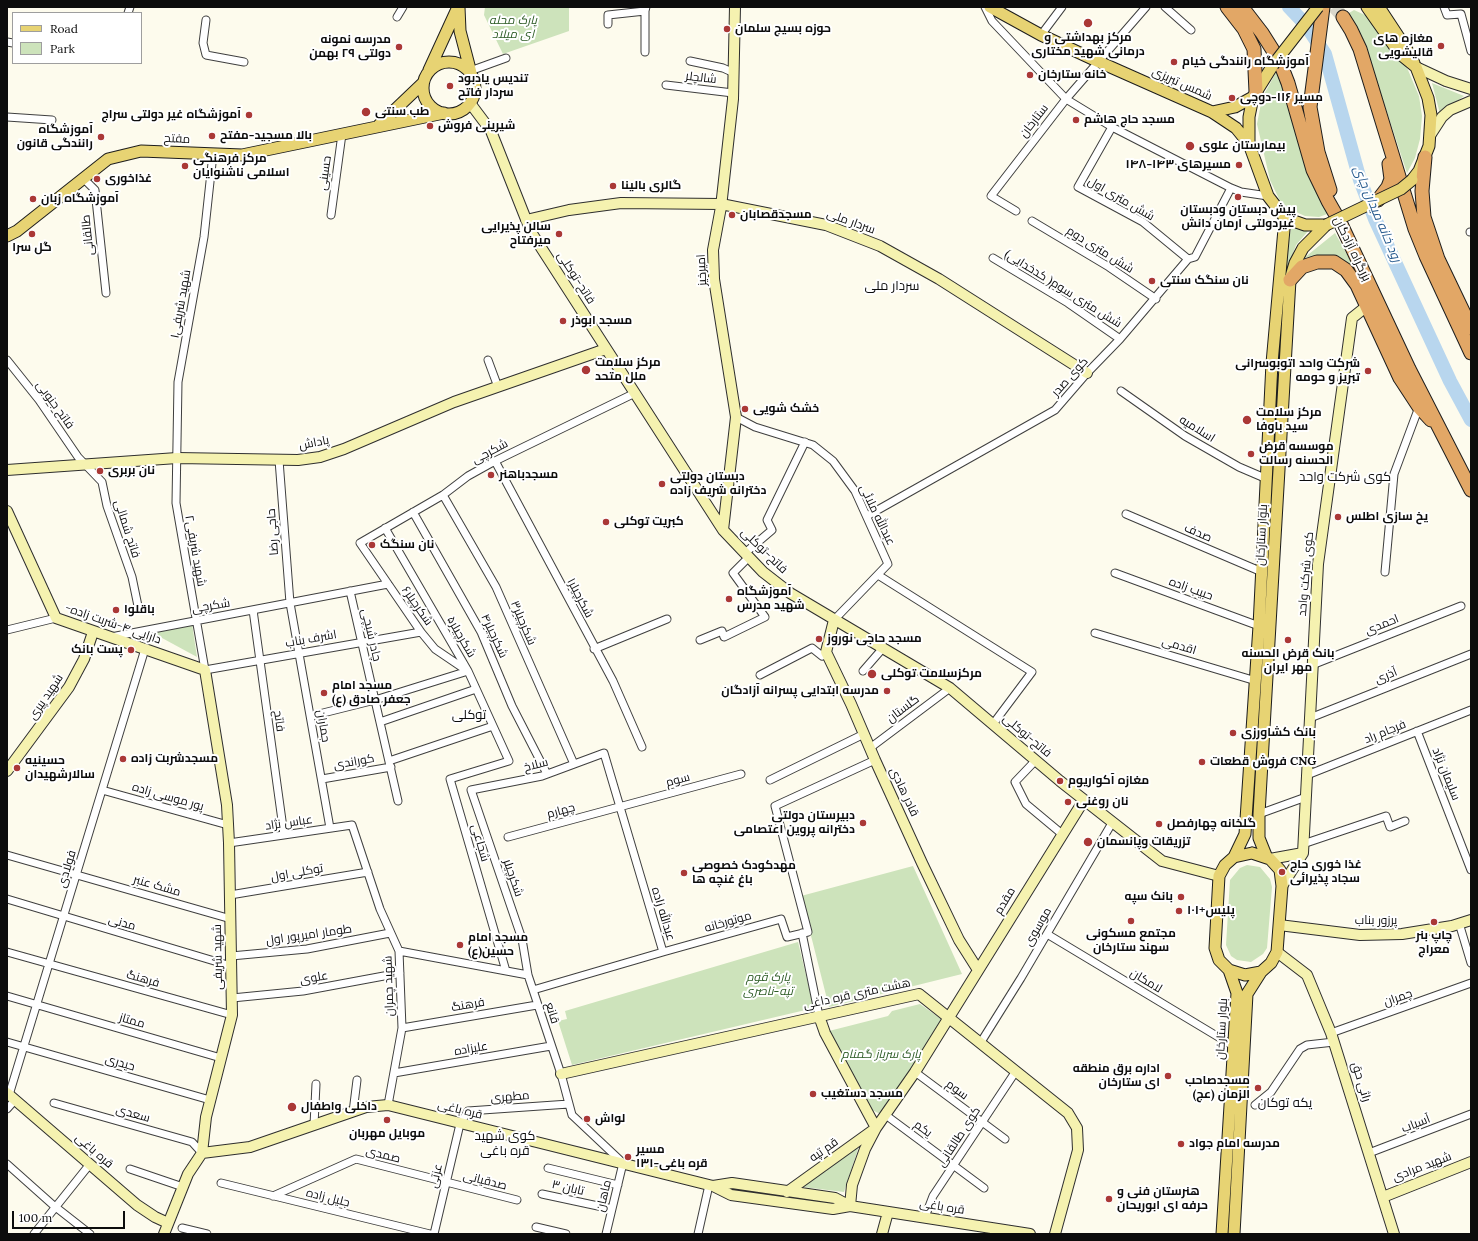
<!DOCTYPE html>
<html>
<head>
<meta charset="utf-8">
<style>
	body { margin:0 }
	#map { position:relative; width:1478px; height:1241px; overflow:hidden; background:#fdfbed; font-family:Lora,serif }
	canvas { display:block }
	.frame { position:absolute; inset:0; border:8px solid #0c0c0c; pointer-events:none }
	.legend { position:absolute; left:12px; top:12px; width:130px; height:52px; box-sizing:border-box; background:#fff; border:1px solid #9e9e9e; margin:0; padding:5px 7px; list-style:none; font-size:12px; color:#0c0c0c }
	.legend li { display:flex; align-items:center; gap:8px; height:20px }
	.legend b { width:20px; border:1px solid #9e9e9e }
	.scale { position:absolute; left:12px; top:1211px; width:113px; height:18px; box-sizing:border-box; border:2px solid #0c0c0c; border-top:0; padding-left:5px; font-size:12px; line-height:14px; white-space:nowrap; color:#0c0c0c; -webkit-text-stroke:3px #fff; paint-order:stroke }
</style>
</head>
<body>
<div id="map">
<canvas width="1478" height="1241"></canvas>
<div class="frame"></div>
<ul class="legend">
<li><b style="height:5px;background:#e7d373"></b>Road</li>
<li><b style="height:11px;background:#cde3bb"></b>Park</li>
</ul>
<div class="scale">100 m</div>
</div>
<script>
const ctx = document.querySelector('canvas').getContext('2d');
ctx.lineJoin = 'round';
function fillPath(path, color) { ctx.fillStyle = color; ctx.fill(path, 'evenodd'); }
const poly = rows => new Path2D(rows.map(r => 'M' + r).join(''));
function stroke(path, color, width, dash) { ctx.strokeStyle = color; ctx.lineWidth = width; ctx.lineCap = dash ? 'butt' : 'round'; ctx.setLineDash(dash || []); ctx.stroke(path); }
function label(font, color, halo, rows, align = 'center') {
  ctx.font = font + ' Lora,Cairo,serif'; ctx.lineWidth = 4; ctx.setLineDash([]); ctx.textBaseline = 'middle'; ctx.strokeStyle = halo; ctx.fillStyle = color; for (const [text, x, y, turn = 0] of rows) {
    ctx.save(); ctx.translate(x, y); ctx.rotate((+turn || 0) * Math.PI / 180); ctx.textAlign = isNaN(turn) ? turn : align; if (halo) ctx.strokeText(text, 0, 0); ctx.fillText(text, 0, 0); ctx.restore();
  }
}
const green = poly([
	[485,7,569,7,569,31,503,54,484,15],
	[1354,10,1365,15,1386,34,1408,70,1419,96,1422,116,1420,139,1415,158,1407,173,1362,36,1349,13],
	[1279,67,1330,213,1319,217,1305,216,1287,208,1279,199,1270,180,1257,124,1262,98],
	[1432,83,1464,96,1440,114],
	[1291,227,1309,230,1296,245,1292,256,1285,287,1283,287],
	[1335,233,1357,272,1346,262,1334,257,1319,255,1304,258],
	[192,624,197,657,151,632],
	[1247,865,1260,867,1270,879,1272,887,1267,948,1263,954,1251,962,1237,960,1231,956,1226,945,1230,880,1240,868],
	[913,866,962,974,829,1007,801,896],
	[798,942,814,1008,572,1065,558,1021,567,1019,565,1011],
	[920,1004,941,1019,949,1016,882,1115,868,1108,829,1031,888,1016,892,1011],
	[859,1146,844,1192,803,1187]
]);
const river = poly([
	[1289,7,1306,25,1325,54,1360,180,1375,219,1450,381,1471,420]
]);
const highwayTunnel = poly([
	[1334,7,1343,17]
]);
const street = poly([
	[985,7,992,21,1066,99,1112,127,1231,188,1241,192,1268,196],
	[1165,7,1191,30],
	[1444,7,1447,15,1461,14,1471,51],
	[128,13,130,7],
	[397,17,403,7],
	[206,20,203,43,206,55,244,62],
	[608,24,608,15,645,11,646,7],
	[1041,35,1062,7],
	[7,42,13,43],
	[645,52,645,11],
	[690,61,723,68,734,73],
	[470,71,506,58],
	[666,85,733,93],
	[7,117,52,120],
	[1112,127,1078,187,1143,222,1188,259],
	[213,154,204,237,178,382,176,503,205,670,421,632],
	[83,178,95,190,106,293],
	[1016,211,991,196,1066,99,1146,7],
	[331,215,342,134],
	[1032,221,1109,267,1156,299],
	[1470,232,1471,232],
	[993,258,1068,303,1120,339],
	[7,360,39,400,78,457,102,482,107,506,132,577,138,606],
	[488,360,498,387],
	[1121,391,1185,436,1239,467,1267,479],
	[736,417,755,427,813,445,833,461,855,491,888,564,834,620],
	[279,460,290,603,330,828],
	[495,461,613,681,642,747],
	[443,495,496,587,574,764],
	[413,512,481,632,512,706,547,774],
	[1126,514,1262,572],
	[867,516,1055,410,1087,373,1120,339,1188,259,1195,257,1231,188],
	[385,528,468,671,509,761,450,779,506,971],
	[745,553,772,530,767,520,805,442],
	[1385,572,1394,474,1419,407],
	[1115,573,1259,626],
	[878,575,1032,672,993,724],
	[350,591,398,801],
	[253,610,284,835],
	[7,630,56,618],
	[1095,633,1256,681],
	[111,637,388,584],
	[700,640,722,631,724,637,765,617,733,573,749,557],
	[594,649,667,619],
	[1312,665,1461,606],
	[466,670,435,649,421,632,360,543,443,495,468,476,495,461,635,393],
	[863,671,883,648],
	[760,675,812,648,822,656,826,652],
	[311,716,375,700,468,671],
	[1310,718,1471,654],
	[380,722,476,689],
	[1417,731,1471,870],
	[870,748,950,688],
	[1036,760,1015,782,1026,804,1062,834],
	[389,761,493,726],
	[1307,775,1471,710],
	[322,779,391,767],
	[770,780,864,734],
	[102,790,228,825],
	[1259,814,1306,797],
	[508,837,741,774],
	[229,843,352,825,380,909,399,951,402,1028,388,1105],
	[1303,844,1386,816,1390,827,1405,821],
	[7,855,231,919],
	[230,895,368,872],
	[7,899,231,966],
	[1459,923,1471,963],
	[802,933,819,1016],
	[1047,934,1235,1047],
	[399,951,528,975],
	[7,952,232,1015],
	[663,952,781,919,787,937,808,932,775,806,875,760],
	[231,956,307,949,390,933],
	[533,990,663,952,604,753,542,776,471,790,522,939,528,975,561,1074,572,1115,623,1163,606,1234],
	[7,996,221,1058],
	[232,998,303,991,400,973],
	[402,1028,537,1005],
	[1331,1033,1471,983],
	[7,1042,210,1100],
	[981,1042,1021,978,1112,823],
	[915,1072,1005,1139],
	[394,1073,551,1046],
	[9,1095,145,649],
	[54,1103,192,1142,202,1153],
	[1255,1105,1271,1092,1300,1049,1307,1045,1334,1042],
	[7,1109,15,1100],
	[353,1112,357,1080],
	[887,1116,984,1188],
	[314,1125,316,1084],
	[1369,1153,1471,1114],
	[7,1164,53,1205,90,1234],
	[548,1168,618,1185],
	[130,1169,183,1187],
	[221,1183,430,1234],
	[542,1194,612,1209],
	[273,1196,356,1159,517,1200],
	[925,1217,933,1196,1016,1071],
	[536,1227,566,1234],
	[182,1228,207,1234],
	[34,1234,90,1164],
	[434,1234,460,1124,468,1111,569,1104],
	[698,1234,709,1185]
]);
const secondary = poly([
	[1416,67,1446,81,1471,89],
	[470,103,491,131,531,232,723,530,763,572,790,593,950,688,1060,781,1162,861,1219,876],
	[1431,134,1442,117,1450,110,1471,101],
	[526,220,569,210,621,203,721,204,826,225,880,246,939,279,1087,373],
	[7,470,177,458,298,460,320,457,344,449,454,402,606,349],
	[7,511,56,618,205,670,227,805,229,843,232,1015,206,1117,202,1153,188,1174,164,1234],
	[723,530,736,417,714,279,713,250,721,207,733,99,735,7],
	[834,620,826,652,851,704,875,760,922,863,959,940,978,970],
	[7,771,69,687,84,659,93,632],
	[1303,853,1318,564,1352,318,1367,306],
	[1270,859,1303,853,1282,886],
	[1279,925,1360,935,1402,934,1452,926,1471,920],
	[1277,952,1307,975,1331,1033,1394,1234],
	[819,1016,825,1033,876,1128,915,1072,1084,800],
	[561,1074,919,994,1068,1113,1077,1128,1078,1150,1055,1234],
	[7,1093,137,1205,155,1217,168,1223],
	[202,1153,250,1147,366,1107,388,1105,713,1186,731,1195,833,1209,850,1206,835,1198,732,1183,713,1186],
	[787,1192,876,1128,865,1149,852,1185,850,1206,1030,1234],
	[1383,1197,1471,1162],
	[882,1234,888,1212]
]);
const primary = poly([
	[459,7,460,31,471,73],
	[990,7,1041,35,1097,61,1212,112,1236,128,1249,144],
	[1367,7,1400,54,1416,67,1428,98,1431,115,1429,146,1419,171,1412,180],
	[1379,7,1406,48,1414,63],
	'423 88a26 26 0 1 1 52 0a26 26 0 1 1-52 0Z',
	[1273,65,1253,97,1249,117,1249,144,1268,196,1285,218,1305,225,1326,225],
	[429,70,457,9],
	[1212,112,1235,107,1253,97],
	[379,125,423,83],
	[7,236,17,231,108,159,141,151,242,155,444,113],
	[1252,853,1270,859,1280,870,1282,886,1277,952,1271,963,1261,972,1245,975,1229,970,1219,960,1215,948,1219,876,1225,865,1234,857,1252,853],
	[1234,857,1245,834,1259,626,1272,363,1285,218],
	[1267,858,1259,838,1259,814,1290,280,1295,263,1303,248,1326,225],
	[1222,1234,1237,993,1229,970],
	[1234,1234,1247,994,1261,972]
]);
const highway = poly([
	[1227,7,1244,29,1254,49,1256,92],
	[1242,7,1262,33,1279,60,1288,83,1313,170,1328,201,1340,222,1409,369,1471,490],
	[1323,7,1310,107,1318,152,1330,190],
	[1343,17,1351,30,1360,49,1415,229,1426,256,1471,353],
	[1425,157,1422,191,1424,217,1438,259,1471,328],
	[1378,200,1388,187,1391,179,1389,164],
	[1290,280,1302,267,1317,262,1334,262,1346,270,1357,285,1400,378,1419,407,1431,420]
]);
const primaryBridge = poly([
	[1273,65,1318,7],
	[1326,225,1401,189,1412,180]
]);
const markers = [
	[1088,23,5,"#aa3836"],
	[727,29,4,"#aa3836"],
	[1441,46,4,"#aa3836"],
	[399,47,4,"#aa3836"],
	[1174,62,4,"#aa3836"],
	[1030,75,4,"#aa3836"],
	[450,86,4,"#aa3836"],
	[1232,98,4,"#aa3836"],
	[366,112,5,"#aa3836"],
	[249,115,4,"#aa3836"],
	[1076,120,4,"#aa3836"],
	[430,126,4,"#aa3836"],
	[212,136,4,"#aa3836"],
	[101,137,4,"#aa3836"],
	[1190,146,5,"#aa3836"],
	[1239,165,4,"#aa3836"],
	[185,166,4,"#aa3836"],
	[97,179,4,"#aa3836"],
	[613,186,4,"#aa3836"],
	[1238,197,4,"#aa3836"],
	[33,199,4,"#aa3836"],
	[732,215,4,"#aa3836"],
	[32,234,4,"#aa3836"],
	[559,234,4,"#aa3836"],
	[1152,281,4,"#aa3836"],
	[563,321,4,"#aa3836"],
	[586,370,5,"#aa3836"],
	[1368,371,4,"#aa3836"],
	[745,409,4,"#aa3836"],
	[1247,420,5,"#aa3836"],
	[1251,454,4,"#aa3836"],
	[100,471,4,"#aa3836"],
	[491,475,4,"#aa3836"],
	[662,484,4,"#aa3836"],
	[1338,517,4,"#aa3836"],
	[606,522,4,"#aa3836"],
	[372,545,4,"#aa3836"],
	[729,599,4,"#aa3836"],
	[116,610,4,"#aa3836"],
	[819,639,4,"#aa3836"],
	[1288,640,4,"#aa3836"],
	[131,650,4,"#aa3836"],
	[872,674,5,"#aa3836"],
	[887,691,4,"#aa3836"],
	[324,693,4,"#aa3836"],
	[1233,733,4,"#aa3836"],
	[123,759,4,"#aa3836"],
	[1202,762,4,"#aa3836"],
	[17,768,4,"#aa3836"],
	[1060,781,4,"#aa3836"],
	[1068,802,4,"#aa3836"],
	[863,823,4,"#aa3836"],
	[1159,824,4,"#aa3836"],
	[1088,842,5,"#aa3836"],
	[1282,872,4,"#aa3836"],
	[684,873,4,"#aa3836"],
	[1181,897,4,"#aa3836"],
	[1179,911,4,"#aa3836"],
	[1131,921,4,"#aa3836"],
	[1434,922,4,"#aa3836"],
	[460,945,4,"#aa3836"],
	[1168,1076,4,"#aa3836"],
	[1258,1088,4,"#aa3836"],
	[813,1094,4,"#aa3836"],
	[292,1107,5,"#aa3836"],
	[587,1119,4,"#aa3836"],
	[387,1120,4,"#aa3836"],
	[1181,1144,4,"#aa3836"],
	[628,1157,4,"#aa3836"],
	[1109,1199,4,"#aa3836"]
];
const parkNames = [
	["پارک محله",513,21],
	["ای میلاد",513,35],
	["پارک قوم",768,978],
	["تپه-ناصری",768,992],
	["پارک سرباز گمنام",881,1055]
];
const poiNames = [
	["حوزه بسیج سلمان",735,29],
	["مرکز بهداشتی و",1088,38,"center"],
	["درمانی شهید مختاری",1088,52,"center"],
	["مغازه های",1433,39,"right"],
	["قالیشویی",1433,53,"right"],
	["مدرسه نمونه",391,40,"right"],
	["دولتی ۲۹ بهمن",391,54,"right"],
	["آموزشگاه رانندگی خیام",1182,62],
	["خانه ستارخان",1038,75],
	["تندیس یادبود",458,79],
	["سردار فاتح",458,93],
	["مسیر ۱۱۶-دوچی",1240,98],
	["طب سنتی",375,112],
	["آموزشگاه غیر دولتی سراج",241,115,"right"],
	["مسجد حاج هاشم",1084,120],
	["شیرینی فروش",438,126],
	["آموزشگاه",93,130,"right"],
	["رانندگی قانون",93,144,"right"],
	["بالا مسجید-مفتح",220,136],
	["بیمارستان علوی",1199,146],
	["مرکز فرهنگی",193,159],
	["اسلامی ناشنوایان",193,173],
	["مسیرهای ۱۴۳-۱۴۸",1231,165,"right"],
	["غذاخوری",105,179],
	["گالری بالینا",621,186],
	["آموزشگاه زبان",41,199],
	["پیش دبستان ودبستان",1238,210,"center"],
	["غیردولتی آرمان دانش",1238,224,"center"],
	["مسجدقصابان",740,215],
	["سالن پذیرایی",551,227,"right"],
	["میرفتاح",551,241,"right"],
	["گل سرا",32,248,"center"],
	["نان سنگک سنتی",1160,281],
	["مسجد ابوذر",571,321],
	["مرکز سلامت",595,363],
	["ملل متحد",595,377],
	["شرکت واحد اتوبوسرانی",1360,364,"right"],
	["تبریز و حومه",1360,378,"right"],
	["خشک شویی",753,409],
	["مرکز سلامت",1256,413],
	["سید باوفا",1256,427],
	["موسسه قرض",1259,447],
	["الحسنه رسالت",1259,461],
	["نان بربری",108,471],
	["مسجدباهنر",499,475],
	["دبستان دولتی",670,477],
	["دخترانه شریف زاده",670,491],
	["یخ سازی اطلس",1346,517],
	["کبریت توکلی",614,522],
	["نان سنگک",380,545],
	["آموزشگاه",737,592],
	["شهید مدرس",737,606],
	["باقلوا",124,610],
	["مسجد حاجی نوروز",827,639],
	["پست بانک",123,650,"right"],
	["بانک قرض الحسنه",1288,654,"center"],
	["مهر ایران",1288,668,"center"],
	["مرکزسلامت توکلی",881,674],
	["مسجد امام",332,686],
	["جعفر صادق (ع)",332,700],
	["مدرسه ابتدایی پسرانه آزادگان",879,691,"right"],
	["بانک کشاورزی",1241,733],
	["مسجدشربت زاده",131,759],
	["حسینیه",25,761],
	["سالارشهیدان",25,775],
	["فروش قطعات CNG",1210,762],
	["مغازه آکواریوم",1068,781],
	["نان روغنی",1076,802],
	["دبیرستان دولتی",855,816,"right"],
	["دخترانه پروین اعتصامی",855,830,"right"],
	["گلخانه چهارفصل",1167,824],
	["تزریقات وپانسمان",1097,842],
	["غذا خوری حاج",1290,865],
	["سجاد پذیرائی",1290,879],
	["مهدکودک خصوصی",692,866],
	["باغ غنچه ها",692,880],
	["بانک سپه",1173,897,"right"],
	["پلیس+۱۰۱",1187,911],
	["مجتمع مسکونی",1131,934,"center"],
	["سهند ستارخان",1131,948,"center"],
	["چاپ بنر",1434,936,"center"],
	["معراج",1434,950,"center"],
	["مسجد امام",468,938],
	["حسین(ع)",468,952],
	["اداره برق منطقه",1160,1069,"right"],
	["ای ستارخان",1160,1083,"right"],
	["مسجدصاحب",1250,1081,"right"],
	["الزمان (عج)",1250,1095,"right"],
	["مسجد دستغیب",821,1094],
	["داخلی واطفال",301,1107],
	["لواش",595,1119],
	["موبایل مهربان",387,1134,"center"],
	["مدرسه امام جواد",1189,1144],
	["مسیر",636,1150],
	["۱۳۱-قره باغی",636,1164],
	["هنرستان فنی و",1117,1192],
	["حرفه ای ابوریحان",1117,1206]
];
const streetNames = [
	["شالچلر",701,78,7],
	["شمس تبریزی",1182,84,24],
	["ستارخان",1034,121,-52],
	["مفتح",177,139,3],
	["حسینی",325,173,-82],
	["شش متری اول",1121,199,30],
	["سردار ملی",851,222,20],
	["طالقانی",88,235,-96],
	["بزرگراه آزادگان",1352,249,64],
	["شش متری دوم",1100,250,32],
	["امیرخیز",702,270,-93],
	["فاتح-توکلی",576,278,57],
	["(کدخدایی )شش متری سوم",1063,289,32],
	["شهید شریفی۱",181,304,-80],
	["کوی صدر",1070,377,-48],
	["فاتح جنوبی",55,405,54],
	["اسلامیه",1197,429,32],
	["پاداش",314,443,-11],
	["شکرچی",490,452,-28],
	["عبدالله ملائی",877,515,64],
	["فاتح شمالی",127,529,72],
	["حاجی رضا",273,532,-94],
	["صدف",1198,533,23],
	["بلوار ستارخان",1262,535,-87],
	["شهید شریفی۲",195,551,80],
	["فاتح-توکلی",764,551,44],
	["کوی شرکت واحد",1306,574,-85],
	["حبیب زاده",1191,589,20],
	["شکرچیلر۱",580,598,62],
	["شکرچی",211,606,-9],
	["شکرچیلر۶",417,606,55],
	["شکرچیلر۳",523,623,67],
	["-دارایی ۴-شربت زاده",113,624,19],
	["احمدی",1382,625,-22],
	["چادر شبچی",371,635,77],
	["شکرچیلر۴",494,636,65],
	["شکرچیلر۵",461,637,60],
	["اشرف بناب",311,639,-10],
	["اقدمی",1179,646,17],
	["آذری",1386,676,-22],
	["شهید پیری",46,697,-56],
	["گلستان",903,709,-37],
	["فاتح",279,721,82],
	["جماران",323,726,80],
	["فرجام راد",1385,732,-22],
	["فاتح-توکلی",1027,736,40],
	["کوراندی",354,762,-10],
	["سلاخ",536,765,-15],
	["سلیمان نژاد",1446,774,68],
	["سوم",678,780,-15],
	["قادر هادی",904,792,65],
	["پور موسی زاده",168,797,16],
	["چهارم",561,811,-15],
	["عباس نژاد",289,823,-8],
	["شجاعی",480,843,74],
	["فولادی",67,869,-73],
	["توکلی اول",297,873,-10],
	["شکرچیلر",513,878,71],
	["مشک عنبر",157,886,16],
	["مقدم",1005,901,-59],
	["عبدالله زاده",663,914,73],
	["پرزور بناب",1376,921],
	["موتورخانه",728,922,-16],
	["مدنی",122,923,16],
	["موسوی",1038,927,-60],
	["طومار امیرپور اول",309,935,-8],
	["شهید شریفى",218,957,-91],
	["علوی",314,978,-10],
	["فرهنگ",143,979,16],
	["لامکان",1146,981,31],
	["شهید چمران",389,986,-92],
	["هشت متری قره داغی",857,994,-12],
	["چمران",1398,998,-19],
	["فرهنگ",468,1005,-10],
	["قانع",552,1013,72],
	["ممتاز",132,1021,16],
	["بلوار ستارخان",1222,1029,-87],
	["علیزاده",471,1049,-10],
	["حیدری",120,1063,16],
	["راثی حق",1361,1082,73],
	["سوم",957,1090,37],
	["مطهری",510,1097,-4],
	["قره باغی",460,1110,14],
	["سعدی",133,1114,16],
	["آسیاب",1416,1124,-21],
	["یکم",923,1129,37],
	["کوی طالقانی",959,1137,-57],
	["قم تپه",824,1150,-35],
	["قره باغی",94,1151,41],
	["صمدی",383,1155,14],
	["شهید مرادی",1422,1167,-21],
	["عزتی",436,1176,-77],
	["صدقیانی",485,1181,14],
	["تابان ۳",568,1188,13],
	["ماهان",604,1196,-77],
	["جلیل زاده",328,1198,14],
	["قره باغی",942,1207,9]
];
const waterNames = [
	["رود خانه میدان چای",1377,214,67]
];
const neighbourhoodNames = [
	["سردار ملی",892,286],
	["کوی شرکت واحد",1345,477],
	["توکلی",469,715],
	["یکه توکان",1285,1103],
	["کوی شهید",505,1136],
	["قره باغی",505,1151]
];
fillPath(green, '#cde3bb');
stroke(river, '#b8d6ee', 14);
stroke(highwayTunnel, '#d9d7cb', 13, [13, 6]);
stroke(street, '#3f3f3f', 9);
stroke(secondary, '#2e2e2e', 12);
stroke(primary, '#1d1d1d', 13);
stroke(highway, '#1d1d1d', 15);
stroke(street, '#fff', 7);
stroke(secondary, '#f5f2b0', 10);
stroke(primary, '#e7d373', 11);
stroke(highway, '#e2a766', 13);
stroke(primaryBridge, '#1d1d1d', 13, []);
stroke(primaryBridge, '#e7d373', 11);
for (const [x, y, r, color] of markers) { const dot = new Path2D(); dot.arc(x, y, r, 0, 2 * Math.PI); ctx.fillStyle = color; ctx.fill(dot); stroke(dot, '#fff', 1.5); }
label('italic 12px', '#2c5b25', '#fff', parkNames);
label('bold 12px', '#0c0c0c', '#fff', poiNames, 'left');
label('12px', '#0c0c0c', '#fff', streetNames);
label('italic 13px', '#25598d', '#fff', waterNames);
label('13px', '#0c0c0c', '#fff', neighbourhoodNames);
</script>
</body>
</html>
